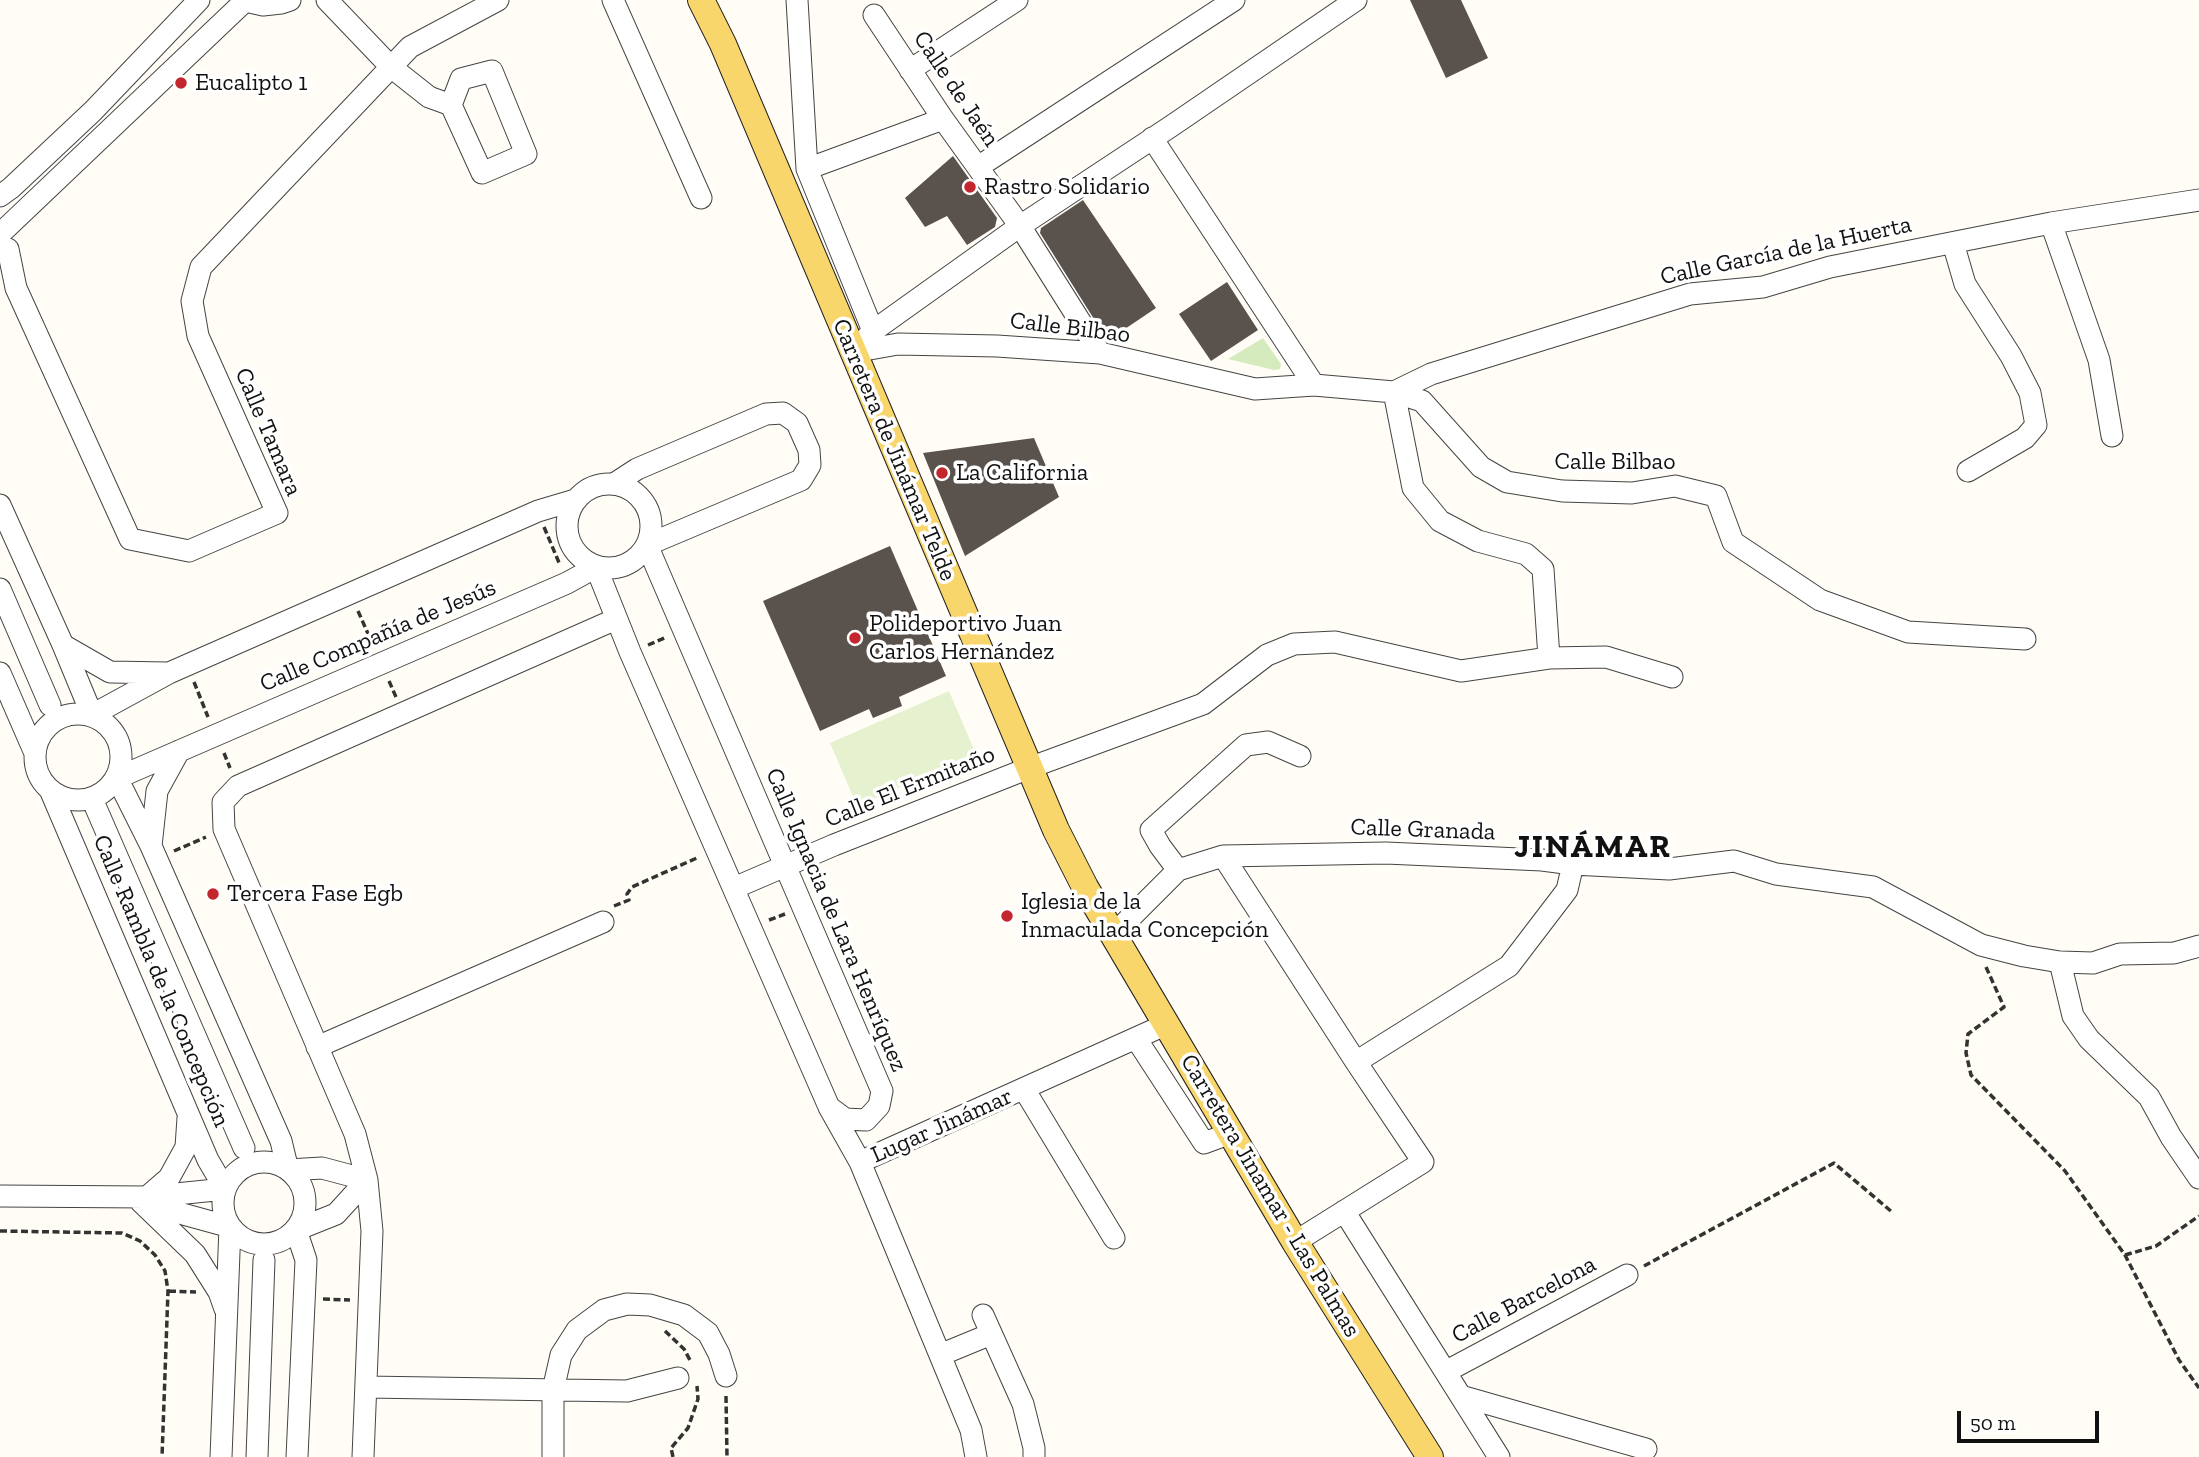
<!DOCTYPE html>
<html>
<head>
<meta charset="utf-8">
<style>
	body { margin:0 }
	#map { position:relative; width:2199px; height:1457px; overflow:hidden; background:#fffdf5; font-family:"Zilla Slab",serif }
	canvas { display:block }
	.scale { position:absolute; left:1957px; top:1411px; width:142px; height:32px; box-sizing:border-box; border:4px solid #111; border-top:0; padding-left:9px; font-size:21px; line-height:24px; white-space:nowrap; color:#111; -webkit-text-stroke:5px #fff; paint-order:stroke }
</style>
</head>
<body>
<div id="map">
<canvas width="2199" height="1457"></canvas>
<div class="scale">50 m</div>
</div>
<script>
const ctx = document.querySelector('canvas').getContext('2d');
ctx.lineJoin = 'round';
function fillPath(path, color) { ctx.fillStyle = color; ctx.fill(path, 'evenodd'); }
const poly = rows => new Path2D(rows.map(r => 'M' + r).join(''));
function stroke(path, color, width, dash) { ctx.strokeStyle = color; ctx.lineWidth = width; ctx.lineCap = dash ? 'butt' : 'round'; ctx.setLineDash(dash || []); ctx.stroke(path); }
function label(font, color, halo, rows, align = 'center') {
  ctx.font = font + ' "Zilla Slab",serif'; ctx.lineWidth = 7; ctx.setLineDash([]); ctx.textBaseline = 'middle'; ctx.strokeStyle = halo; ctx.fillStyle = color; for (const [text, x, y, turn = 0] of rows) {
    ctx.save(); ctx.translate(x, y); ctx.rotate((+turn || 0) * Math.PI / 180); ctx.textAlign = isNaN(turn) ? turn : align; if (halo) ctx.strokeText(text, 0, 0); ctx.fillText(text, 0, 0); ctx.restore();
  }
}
const green = poly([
	[1263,338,1281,364,1280,369,1274,370,1228,359]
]);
const pitch = poly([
	[949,691,976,754,857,806,830,743]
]);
const building = poly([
	[1410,0,1461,0,1488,58,1446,78],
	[953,156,997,218,995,227,967,245,947,216,925,227,905,198],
	[1083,200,1156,308,1113,337,1104,335,1040,233,1041,228],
	[1227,282,1258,330,1211,361,1179,314],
	[1034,438,1059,497,965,556,923,453],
	[890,546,946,676,899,697,902,706,873,718,869,709,820,731,763,601]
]);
const path = poly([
	[544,527,560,565],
	[358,611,373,645],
	[648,645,667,637],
	[389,681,396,697],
	[194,682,208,717],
	[224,753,230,768],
	[174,851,206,837],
	[614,906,629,900,627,894,632,887,699,857],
	[769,920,785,914],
	[1986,967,2004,1007,1968,1034,1966,1053,1971,1075,2065,1171,2125,1255,2179,1360,2199,1388],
	[0,1231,122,1233,140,1241,155,1255,165,1271,168,1291,162,1457],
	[2125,1255,2156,1246,2199,1216],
	[1644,1266,1834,1163,1892,1212],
	[169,1291,196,1292],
	[323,1299,350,1300],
	[665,1331,684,1349,691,1362],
	[726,1396,727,1457],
	[673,1457,671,1448,688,1428,698,1399,697,1386]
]);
const minor = poly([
	[241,0,263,5,281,3,290,0],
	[327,0,391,67,429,97,451,105,482,173,526,154,492,71,461,79,451,105],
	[613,0,701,198],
	[797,0,807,169,873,331],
	[874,15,943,119,1020,226,1100,353],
	[910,70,1017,0],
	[1152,138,1314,385],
	[978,167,1234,0],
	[807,169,943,119],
	[0,196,11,188,93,111,199,0],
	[2051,223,2099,360,2112,436],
	[0,234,244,2],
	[1953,243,1965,284,2011,356,2030,393,2036,425,2025,438,1968,471],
	[8,249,16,288,130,539,189,551,277,513,198,336,192,301,201,267,410,47,498,0],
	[853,352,898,344,997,346,1100,353,1255,389,1314,385,1394,392,1422,401,1481,467,1507,482,1562,491,1632,493,1675,486,1716,496,1733,542,1820,600,1908,632,2025,639],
	[853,352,873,331,1020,226,1170,127,1356,0],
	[614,484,637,469,766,414,783,413,797,423,809,450,810,465,801,480,647,545,882,1091,879,1106,866,1120,845,1119,829,1107],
	'567 526a42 42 0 1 1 84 0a42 42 0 1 1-84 0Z',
	[0,505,63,645,92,715],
	[0,589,50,705],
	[63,645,110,672,167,673],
	[1549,658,1543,569,1526,554,1478,541,1440,521,1413,488,1394,392,1431,374,1690,294,1763,287,1830,267,2051,223,2199,200],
	[0,673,34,751],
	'35 757a43 43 0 1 1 86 0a43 43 0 1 1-86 0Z',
	[92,715,169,673,538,511,575,500],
	[117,778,567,583,596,567,630,652,829,1107,860,1162,971,1430,976,1457],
	[117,778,151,846,281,1141,288,1170],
	[51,792,208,1160,225,1189],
	[96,808,244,1148],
	[151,846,157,791,179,751],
	[1223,856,1356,1062,1423,1162,1295,1242],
	[1178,870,1160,846,1151,830,1246,745,1268,742,1300,756],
	[734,888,834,845,1029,768,1203,704,1267,655,1294,644,1335,642,1461,671,1549,658,1606,657,1672,677],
	[1114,934,1178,870,1223,856,1386,853,1542,860,1573,864,1669,869,1734,861,1776,874,1873,887,1981,945,2024,956,2060,962,2093,963,2120,954,2174,953,2199,946],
	[2060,962,2073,1016,2089,1039,2149,1097,2171,1137,2199,1178],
	[1137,1040,1204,1143,1231,1133],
	[317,1047,603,922],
	[1356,1062,1509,966,1567,890,1573,864],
	[1024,1089,1114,1238],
	[860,1162,1167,1024],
	'223 1203a41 41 0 1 1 82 0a41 41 0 1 1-82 0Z',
	[288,1170,322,1168,367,1180,336,1214,296,1230],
	[0,1196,147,1197,225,1189],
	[147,1197,169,1178,186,1147,188,1118],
	[141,1202,195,1254,219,1292,225,1309],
	[143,1203,230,1227],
	[1344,1211,1499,1457],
	[296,1230,306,1260,297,1457],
	[983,1315,1023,1404,1034,1448,1034,1457],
	[940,1355,991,1334],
	[1447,1371,1627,1275],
	[366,1387,627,1391,678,1378],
	[1461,1396,1646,1449],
	[221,1457,230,1227],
	[257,1457,264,1260],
	[363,1457,372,1231,367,1180,355,1134,224,829,223,802,238,786,616,619],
	[553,1457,553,1390,561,1355,577,1330,604,1310,627,1304,650,1305,684,1315,708,1333,719,1354,726,1376]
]);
const major = poly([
	[701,0,723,44,1056,830,1085,887,1295,1242,1430,1457]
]);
const markers = [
	[181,83,7,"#c4262e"],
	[970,187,7,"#c4262e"],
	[942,473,7,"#c4262e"],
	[855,638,7,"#c4262e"],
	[213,894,7,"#c4262e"],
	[1007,916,7,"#c4262e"]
];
const poiNames = [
	["Eucalipto 1",195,83],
	["Rastro Solidario",984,187],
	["La California",956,473],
	["Polideportivo Juan",869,624],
	["Carlos Hernández",869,652],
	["Tercera Fase Egb",227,894],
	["Iglesia de la",1021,902],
	["Inmaculada Concepción",1021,930]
];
const streetNames = [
	["Calle de Jaén",956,89,56],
	["Calle García de la Huerta",1786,251,-12],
	["Calle Bilbao",1070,328,7],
	["Calle Tamara",268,432,67],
	["Carretera de Jinámar Telde",894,450,67],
	["Calle Bilbao",1615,462],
	["Calle Compañía de Jesús",378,636,-23],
	["Calle El Ermitaño",910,787,-22],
	["Calle Granada",1423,830,2],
	["Calle Ignacia de Lara Henríquez",836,920,67],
	["Calle Rambla de la Concepción",161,981,67],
	["Lugar Jinámar",942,1126,-24],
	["Carretera Jinamar - Las Palmas",1270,1196,59],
	["Calle Barcelona",1524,1300,-28]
];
const districtNames = [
	["JINÁMAR",1593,848]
];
fillPath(green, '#d5ebbd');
fillPath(pitch, '#e6f2cf');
fillPath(building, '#5a524d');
stroke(minor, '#444', 23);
stroke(major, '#222', 28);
stroke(path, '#333', 3.5, [7, 3.5]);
stroke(minor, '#fff', 21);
stroke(major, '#f9d66b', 26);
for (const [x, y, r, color] of markers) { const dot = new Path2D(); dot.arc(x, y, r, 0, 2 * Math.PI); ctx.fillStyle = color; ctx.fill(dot); stroke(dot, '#fff', 2.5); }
label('24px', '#111', '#fff', poiNames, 'left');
label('24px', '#111', '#fff', streetNames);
ctx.letterSpacing = '2px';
label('bold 32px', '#111', '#fff', districtNames);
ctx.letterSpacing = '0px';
</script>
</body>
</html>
